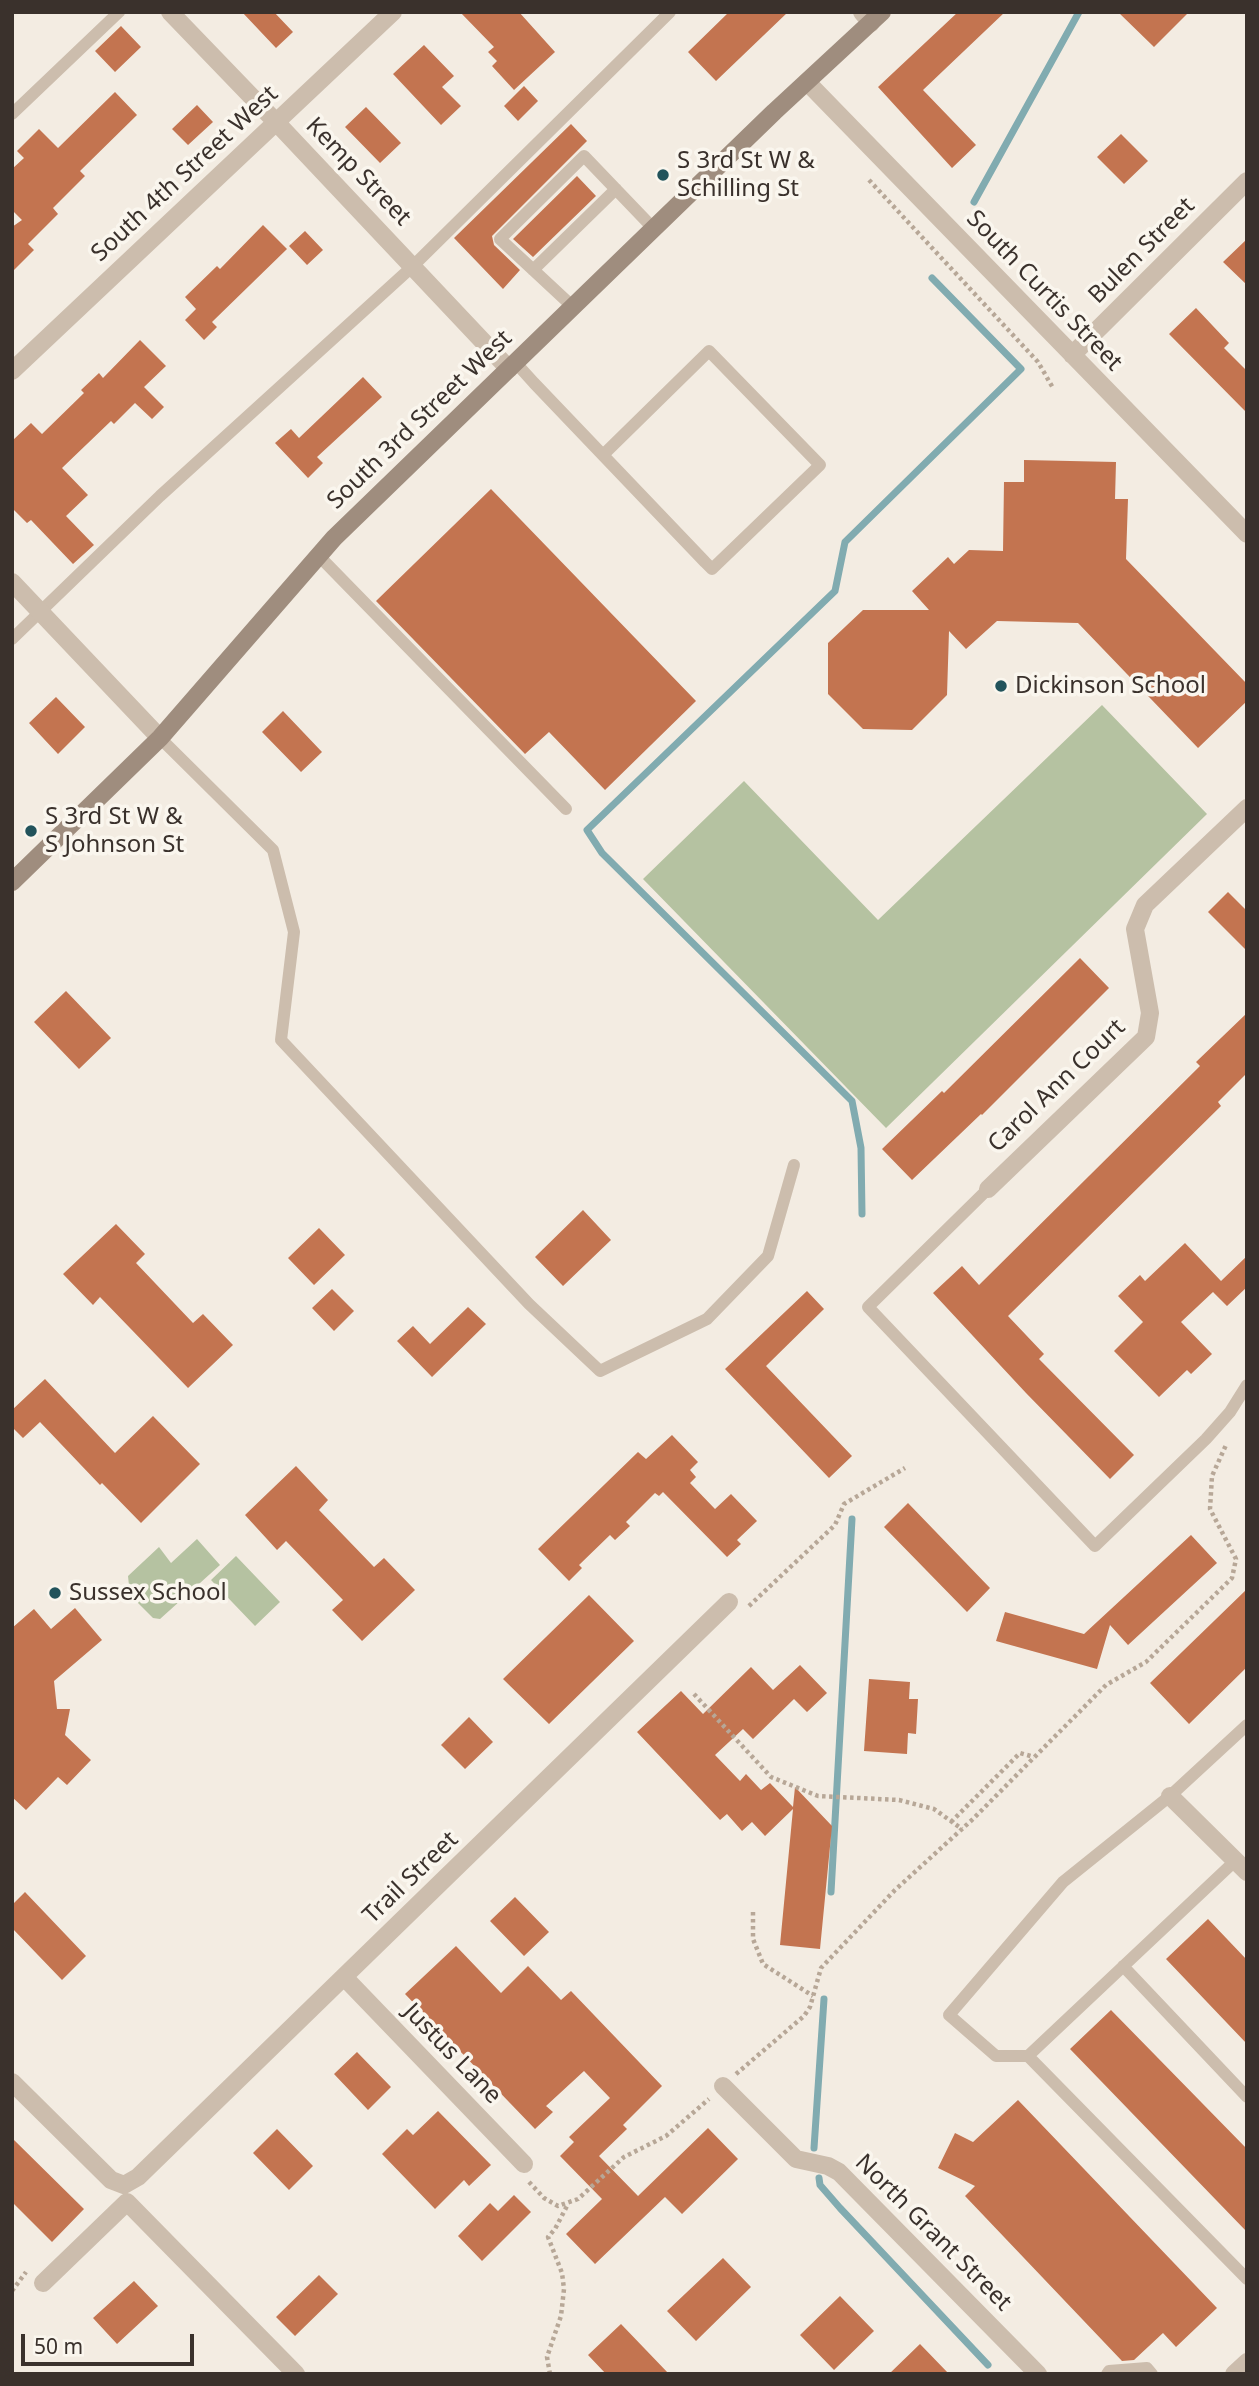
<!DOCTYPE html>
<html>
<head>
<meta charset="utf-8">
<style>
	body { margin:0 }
	#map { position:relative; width:1259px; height:2386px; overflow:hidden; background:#f3ece2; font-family:"Noto Sans",sans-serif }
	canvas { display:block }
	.frame { position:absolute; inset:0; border:14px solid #3a312c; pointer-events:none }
	.scale { position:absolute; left:21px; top:2334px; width:173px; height:32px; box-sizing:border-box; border:4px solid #3a312c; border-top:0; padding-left:9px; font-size:21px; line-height:24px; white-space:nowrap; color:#3a312c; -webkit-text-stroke:5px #faf6ee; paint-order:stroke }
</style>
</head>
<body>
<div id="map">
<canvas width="1259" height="2386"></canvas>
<div class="frame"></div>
<div class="scale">50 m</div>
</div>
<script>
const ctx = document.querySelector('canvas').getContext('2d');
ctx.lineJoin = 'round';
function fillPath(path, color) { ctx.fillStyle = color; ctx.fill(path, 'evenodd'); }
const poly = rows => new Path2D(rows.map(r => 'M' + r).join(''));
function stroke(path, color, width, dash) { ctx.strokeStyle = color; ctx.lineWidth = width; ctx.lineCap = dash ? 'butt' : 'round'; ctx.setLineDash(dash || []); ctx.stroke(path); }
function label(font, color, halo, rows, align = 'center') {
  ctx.font = font + ' "Noto Sans",sans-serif'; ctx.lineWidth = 7; ctx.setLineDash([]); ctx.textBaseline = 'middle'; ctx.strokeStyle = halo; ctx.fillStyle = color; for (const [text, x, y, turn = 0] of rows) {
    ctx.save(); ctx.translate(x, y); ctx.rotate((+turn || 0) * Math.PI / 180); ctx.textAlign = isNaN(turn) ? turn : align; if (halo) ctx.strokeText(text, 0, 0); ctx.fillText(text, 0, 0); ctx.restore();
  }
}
const green = poly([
	[1102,705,1207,814,886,1128,643,879,744,781,878,920],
	[197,1539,220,1565,160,1619,153,1618,130,1595,128,1576,159,1547,171,1563],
	[236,1556,280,1602,255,1626,211,1580]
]);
const stream = poly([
	[974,202,1079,12],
	[862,1214,861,1148,852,1101,602,853,587,830,835,591,845,542,1021,369,932,278],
	[831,1892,852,1519],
	[814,2148,824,1999],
	[819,2178,820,2185,840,2208,988,2365]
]);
const building = poly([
	[242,12,274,12,293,32,276,48],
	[460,12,519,12,555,52,514,90,492,66,497,61,488,52,494,47],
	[729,12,788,12,716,81,688,52],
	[958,12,1005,12,923,90,976,145,952,168,878,87],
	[1118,12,1189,12,1154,47],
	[121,26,141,47,115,72,95,51],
	[424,45,454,76,442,87,461,106,441,125,393,74],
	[524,86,538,101,518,121,504,106],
	[115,92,137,115,80,171,85,176,53,208,58,214,28,244,34,250,12,272,12,227,22,220,12,210,12,169,24,158,17,151,39,129,58,148],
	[197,105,213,122,188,145,172,129],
	[366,107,401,143,380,163,345,127],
	[571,124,587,141,492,236,494,245,520,270,503,289,454,238],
	[1121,134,1148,161,1124,184,1097,157],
	[577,176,596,196,533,257,513,239],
	[263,225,287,249,212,322,217,327,204,340,185,320,196,309,185,297,217,266,220,269],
	[305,231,323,250,307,265,289,246],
	[1247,239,1247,285,1223,262],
	[1196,308,1229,343,1224,348,1247,371,1247,413,1169,334],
	[140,340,166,366,144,387,164,407,152,419,135,403,114,424,111,421,62,468,88,495,66,516,94,545,73,564,31,520,27,523,12,508,12,441,31,423,42,434,84,393,81,390,99,373,103,378],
	[363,377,382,397,317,457,323,463,308,478,275,443,291,429,299,438],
	[1024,460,1116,462,1115,499,1128,499,1126,559,1247,684,1247,701,1198,748,1078,623,997,621,966,649,949,631,947,695,912,730,863,729,828,694,828,643,863,610,929,610,912,591,948,557,954,564,969,550,1003,551,1004,482,1024,482],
	[491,489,696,701,605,790,549,732,525,754,376,601],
	[56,697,85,727,58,754,29,723],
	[283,711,322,752,301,772,262,732],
	[1228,892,1247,911,1247,951,1208,912],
	[1080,958,1109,988,982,1115,981,1114,912,1180,882,1149,942,1091,944,1093],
	[66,991,111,1038,79,1069,34,1022],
	[1247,1013,1247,1073,1218,1102,1221,1106,1008,1316,1044,1354,1039,1359,1134,1455,1110,1479,1026,1393,933,1293,962,1266,979,1285,1200,1066,1196,1062],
	[583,1210,611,1240,563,1286,535,1257],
	[116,1224,145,1254,136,1263,193,1323,203,1314,233,1345,188,1388,100,1297,93,1305,63,1274],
	[319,1228,345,1255,314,1285,288,1258],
	[1185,1243,1221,1281,1247,1256,1247,1287,1227,1306,1213,1292,1181,1322,1212,1354,1191,1374,1187,1370,1159,1397,1114,1351,1143,1322,1118,1296,1140,1275,1145,1281],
	[332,1289,354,1311,334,1331,312,1308],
	[807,1291,824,1309,766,1366,852,1456,829,1478,725,1369],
	[468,1307,486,1324,432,1377,397,1341,413,1326,430,1344],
	[45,1379,115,1453,153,1416,200,1464,141,1523,102,1483,100,1485,40,1422,23,1438,12,1427,12,1410],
	[672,1435,698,1462,690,1470,696,1477,690,1483,715,1509,731,1494,757,1521,737,1540,741,1544,727,1557,663,1492,659,1496,655,1493,626,1522,630,1526,615,1540,610,1535,579,1565,582,1568,569,1581,538,1549,638,1452,646,1459],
	[296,1466,328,1500,319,1510,374,1567,384,1558,415,1590,362,1641,332,1610,343,1600,286,1541,277,1550,245,1515],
	[908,1503,990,1588,967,1612,884,1527],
	[1191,1535,1217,1563,1128,1645,1110,1625,1097,1669,996,1641,1005,1612,1084,1634],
	[1247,1589,1247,1667,1189,1724,1150,1683],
	[589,1595,634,1641,549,1724,503,1679],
	[75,1608,102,1640,54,1681,57,1709,70,1709,65,1735,91,1760,67,1785,58,1777,26,1810,12,1797,12,1628,34,1609,51,1629],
	[800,1665,827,1693,807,1712,794,1699,753,1739,743,1729,715,1755,740,1781,746,1774,761,1790,770,1783,793,1807,795,1787,832,1826,820,1949,780,1945,793,1809,765,1836,752,1822,742,1831,727,1814,720,1820,637,1732,681,1691,703,1714,751,1667,773,1690],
	[869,1679,910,1682,909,1699,918,1699,916,1734,908,1733,907,1754,864,1751],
	[469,1717,493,1742,465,1769,441,1745],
	[25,1892,86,1956,62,1980,12,1928,12,1905],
	[515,1897,549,1932,524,1956,490,1921],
	[1208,1919,1247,1960,1247,2044,1166,1959],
	[456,1946,501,1993,528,1966,561,2000,571,1991,662,2086,623,2125,627,2129,599,2156,638,2196,708,2128,738,2159,682,2214,665,2197,595,2264,566,2234,602,2199,560,2156,574,2142,569,2137,610,2098,584,2071,546,2106,553,2112,535,2129,405,1994],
	[1111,2010,1247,2149,1247,2232,1070,2049],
	[357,2052,391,2087,368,2110,334,2074],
	[1018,2100,1217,2308,1176,2347,1163,2333,1134,2360,1122,2361,965,2196,975,2186,938,2168,955,2133,973,2142],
	[438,2111,491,2165,469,2186,464,2180,435,2209,382,2154,407,2129,413,2135],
	[277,2129,313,2166,289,2190,253,2153],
	[12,2138,84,2209,52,2242,12,2202],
	[514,2195,531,2212,482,2261,458,2236,490,2203,498,2211],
	[723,2258,751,2287,696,2341,667,2311],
	[319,2275,338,2294,295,2336,276,2317],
	[134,2281,158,2306,117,2344,93,2318],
	[840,2296,874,2331,834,2370,800,2335],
	[621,2324,669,2374,606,2374,588,2355],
	[920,2344,949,2374,889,2374]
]);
const path = poly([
	[869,180,1038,362,1053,388],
	[749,1606,835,1525,844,1504,905,1468],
	[694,1694,771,1777,818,1796,899,1800,934,1809,962,1829],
	[951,1822,1020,1753,1034,1757],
	[753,1912,753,1939,763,1964,813,1996],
	[736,2074,804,2016,810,2007,821,1968,895,1890,973,1819,1106,1685,1146,1662,1232,1578,1236,1559,1210,1509,1212,1476,1226,1445],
	[529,2182,544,2198,558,2206,578,2199,624,2157,666,2136,709,2099],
	[12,2291,26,2272],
	[550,2374,547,2357,561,2316,564,2289,562,2273,548,2237,555,2229,568,2204]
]);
const service = poly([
	[12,114,119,12],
	[533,270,616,189],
	[572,306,500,239,584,156,653,228],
	[515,362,534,383,705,562,712,569,820,465,709,351,603,455],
	[319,556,566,809],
	[12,639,160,496,413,266,670,12],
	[160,738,273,850,294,932,281,1040,529,1304,600,1371,707,1319,768,1256,794,1165],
	[988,1189,868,1307,1095,1546,1206,1439,1230,1412,1247,1385],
	[1235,1861,1028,2056,1247,2279],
	[1123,1966,1247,2097],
	[1028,2056,996,2056,949,2015,1063,1882,1170,1796,1247,1725],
	[1107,2374,1109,2371,1147,2368,1152,2374]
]);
const minor = poly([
	[170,12,276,122,509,369],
	[862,12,871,23],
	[807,82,1247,534],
	[1072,355,1247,181],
	[12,371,393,12],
	[988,1189,1146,1037,1150,1013,1135,929,1145,905,1247,808],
	[1170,1796,1247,1872],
	[345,1978,524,2164],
	[12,2082,111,2180,124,2185],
	[723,2086,796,2159,828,2166,839,2172,1038,2374],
	[124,2185,138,2177,729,1602],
	[127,2202,296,2374],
	[43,2283,127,2202],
	[1234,2374,1247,2362]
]);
const tertiary = poly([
	[12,582,160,738]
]);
const secondary = poly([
	[12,882,160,738,334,538,774,112,882,12]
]);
const markers = [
	[663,175,7,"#22535b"],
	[1001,686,7,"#22535b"],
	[31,831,7,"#22535b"],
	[55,1593,7,"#22535b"]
];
const poiNames = [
	["S 3rd St W &",677,161],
	["Schilling St",677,189],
	["Dickinson School",1015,686],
	["S 3rd St W &",45,817],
	["S Johnson St",45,845],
	["Sussex School",69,1593]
];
const streetNames = [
	["Kemp Street",358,172,46],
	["South 4th Street West",185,174,-43],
	["Bulen Street",1142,251,-45],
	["South Curtis Street",1044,291,46],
	["South 3rd Street West",420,420,-44],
	["Carol Ann Court",1057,1086,-44],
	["Trail Street",411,1878,-44],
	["Justus Lane",452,2054,46],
	["North Grant Street",933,2233,45]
];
fillPath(green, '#b5c2a1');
stroke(stream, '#81abb0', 7);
fillPath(building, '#c37450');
stroke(path, '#b7a797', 4.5, [3.5, 3.5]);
stroke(service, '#ccbdad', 12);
stroke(minor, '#ccbdad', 18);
stroke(tertiary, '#ccbdad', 18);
stroke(secondary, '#9f8d7e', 18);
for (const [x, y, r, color] of markers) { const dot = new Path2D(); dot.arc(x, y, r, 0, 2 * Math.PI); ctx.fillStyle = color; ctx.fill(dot); stroke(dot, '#faf6ee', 2.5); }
label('24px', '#3a312c', '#faf6ee', poiNames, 'left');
label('24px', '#3a312c', '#faf6ee', streetNames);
</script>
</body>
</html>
